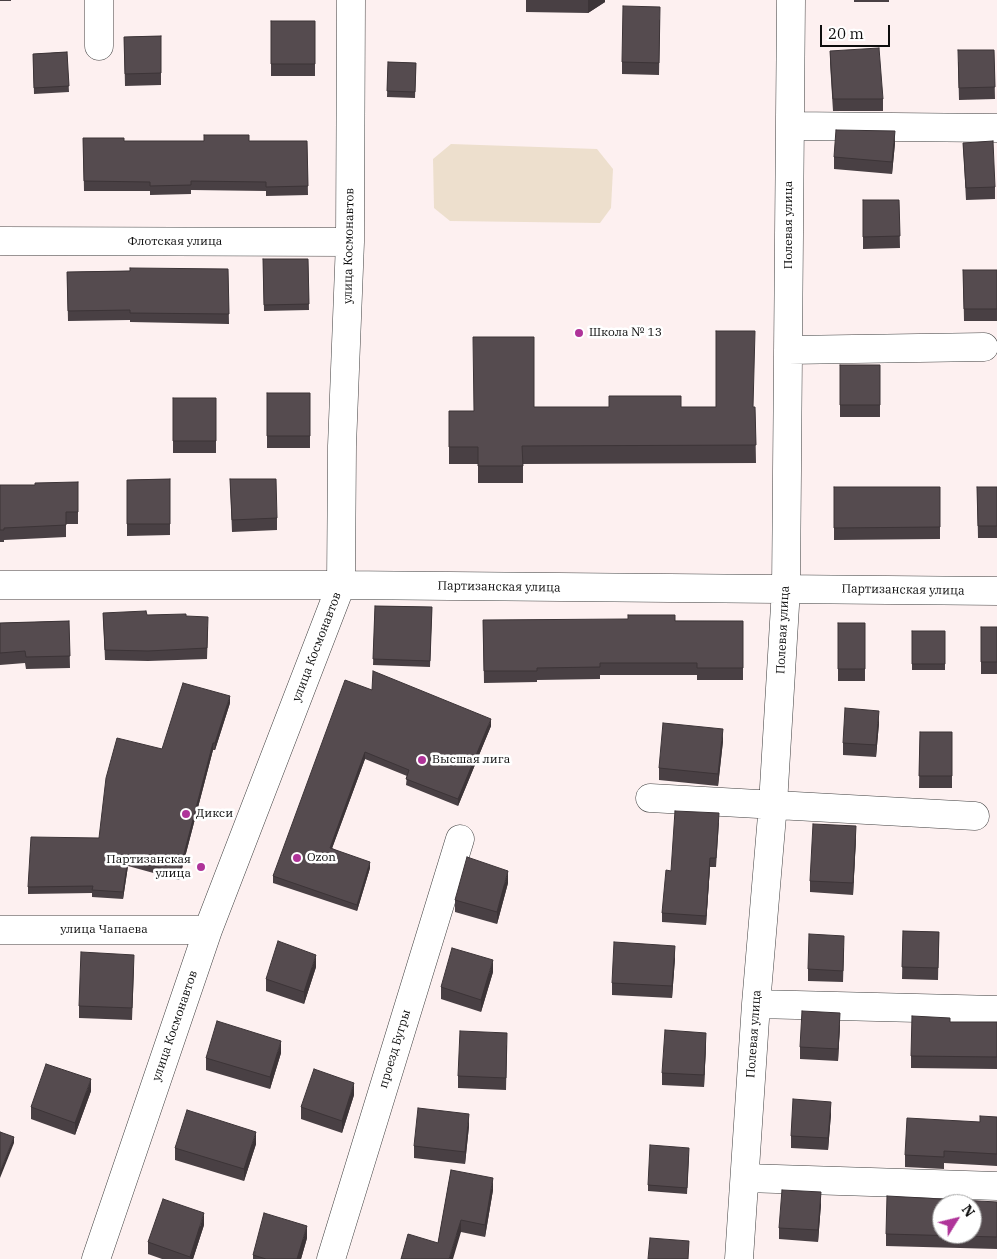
<!DOCTYPE html>
<html>
<head>
<meta charset="utf-8">
<style>
	body { margin:0 }
	#map { position:relative; width:997px; height:1259px; overflow:hidden; background:#fdf0f0; font-family:"IBM Plex Serif",serif }
	canvas { display:block }
	.north { position:absolute; left:932px; top:1194px; width:50px; height:50px; box-sizing:border-box; background:#fff; border:1px solid #9e9e9e; border-radius:50%; rotate:54deg; font-size:14px; font-weight:700; line-height:20px; text-align:center; color:#0d0d0d }
	.north::after { content:''; display:block; margin:auto; width:18px; height:22px; background:#af3499; clip-path:polygon(50% 0,100% 100%,50% 72%,0 100%) }
	.scale { position:absolute; left:820px; top:25px; width:70px; height:22px; box-sizing:border-box; border:2px solid #0d0d0d; border-top:0; padding-left:6px; font-size:15px; line-height:18px; white-space:nowrap; color:#0d0d0d; -webkit-text-stroke:4px #fff; paint-order:stroke }
</style>
</head>
<body>
<div id="map">
<canvas width="997" height="1259"></canvas>
<div class="north">N</div>
<div class="scale">20 m</div>
</div>
<script>
const ctx = document.querySelector('canvas').getContext('2d');
ctx.lineJoin = 'round';
function fillPath(path, color) { ctx.fillStyle = color; ctx.fill(path, 'evenodd'); }
const poly = rows => new Path2D(rows.map(r => 'M' + r).join(''));
function stroke(path, color, width, dash) { ctx.strokeStyle = color; ctx.lineWidth = width; ctx.lineCap = dash ? 'butt' : 'round'; ctx.setLineDash(dash || []); ctx.stroke(path); }
function label(font, color, halo, rows, align = 'center') {
  ctx.font = font + ' "IBM Plex Serif",serif'; ctx.lineWidth = 5; ctx.setLineDash([]); ctx.textBaseline = 'middle'; ctx.strokeStyle = halo; ctx.fillStyle = color; for (const [text, x, y, turn = 0] of rows) {
    ctx.save(); ctx.translate(x, y); ctx.rotate((+turn || 0) * Math.PI / 180); ctx.textAlign = isNaN(turn) ? turn : align; if (halo) ctx.strokeText(text, 0, 0); ctx.fillText(text, 0, 0); ctx.restore();
  }
}
const pitch = poly([
	[451,144,597,149,613,169,611,208,600,223,450,221,434,208,433,159]
]);
const minor = poly([
	[99,46,99,0],
	[790,126,997,128],
	[0,241,350,242],
	[788,350,984,347],
	[0,585,341,585,997,591],
	[650,798,975,816],
	[0,930,208,930],
	[756,1004,997,1010],
	[745,1178,997,1186],
	[96,1259,208,930,341,585,342,446,350,242,351,0],
	[331,1259,460,839],
	[739,1259,756,1004,773,804,786,589,791,0]
]);
const wall = poly([
	[0,0,11,0,11,1,0,1],
	[526,0,605,0,605,2,588,13,526,12],
	[854,0,889,0,889,2,854,2],
	[660,19,659,75,622,74,622,62],
	[271,21,315,21,315,76,271,76],
	[161,36,161,85,125,86,124,37],
	[994,50,995,99,959,100,958,62],
	[830,51,883,99,883,111,833,111,830,63],
	[67,52,69,92,34,94,33,54],
	[388,62,416,63,415,98,387,97],
	[83,138,124,141,307,141,308,195,266,196,266,191,191,190,191,194,150,195,150,191,84,191],
	[895,143,892,174,834,169,834,157],
	[963,143,995,187,995,199,966,200],
	[863,200,899,200,900,248,863,249],
	[263,259,308,259,309,310,264,311],
	[228,269,229,324,130,322,130,320,68,321,67,272],
	[963,270,997,270,997,321,964,321],
	[840,365,880,365,880,417,840,417],
	[267,393,310,393,310,448,267,448],
	[173,398,216,398,216,453,173,453],
	[534,407,755,407,756,463,523,464,523,483,478,483,478,464,449,464,449,411,473,411],
	[170,479,170,535,127,536,127,480],
	[230,479,277,518,277,530,232,532],
	[78,482,78,524,66,524,66,537,4,540,4,542,0,542,0,485,35,485],
	[834,487,940,487,940,539,834,540],
	[977,487,997,487,997,538,978,538],
	[375,606,432,607,430,667,373,665],
	[103,613,147,615,186,616,208,627,207,659,148,661,105,660],
	[483,620,743,621,743,680,697,680,697,675,600,675,600,679,537,680,537,682,484,683],
	[69,621,70,668,26,669,25,663,0,665,0,623],
	[838,623,865,623,865,681,838,681],
	[981,627,997,627,997,674,981,674],
	[912,631,945,631,945,670,912,670],
	[372,690,491,726,458,806,406,785,407,776,365,759,332,848,370,868,357,911,273,883,273,876],
	[230,703,215,750,213,750,179,880,128,866,123,899,92,897,92,893,28,894,28,887,99,838,162,749],
	[879,723,876,757,843,755,843,743],
	[920,732,952,732,952,788,919,788],
	[723,741,718,786,659,780,659,768],
	[719,822,716,867,710,867,706,925,662,922,662,913,671,871],
	[856,838,853,895,810,892,810,881],
	[508,883,497,924,455,912,455,900],
	[903,931,939,932,938,980,902,979],
	[844,948,843,982,808,981,808,969],
	[675,958,672,998,612,995,612,983],
	[134,967,132,1020,79,1018,79,1006],
	[316,967,304,1004,266,991,266,979],
	[493,972,481,1012,441,999,441,987],
	[950,1022,997,1022,997,1069,911,1068,911,1056],
	[840,1025,838,1061,800,1059,800,1047],
	[507,1045,506,1090,458,1088,458,1076],
	[706,1045,704,1087,662,1085,662,1073],
	[281,1053,270,1089,206,1070,206,1058],
	[91,1091,75,1135,31,1119,31,1107],
	[354,1095,342,1133,301,1119,301,1107],
	[831,1114,828,1150,791,1148,791,1136],
	[997,1117,997,1166,944,1163,944,1169,905,1167,905,1155,980,1122],
	[469,1126,465,1164,414,1158,414,1146],
	[256,1144,244,1181,175,1160,175,1148],
	[689,1154,687,1194,648,1191,648,1185],
	[451,1170,493,1190,485,1237,461,1232,438,1243],
	[997,1202,997,1249,886,1246,886,1234],
	[821,1204,818,1242,779,1239,779,1228],
	[204,1225,193,1259,162,1259,148,1254,148,1242],
	[307,1238,301,1259,253,1259,253,1255]
]);
const shadedWall = poly([
	[588,0,605,0,605,2,588,13],
	[895,131,895,143,892,174,892,162],
	[230,696,230,703,215,750,215,743],
	[879,711,879,723,876,757,876,745],
	[491,719,491,726,458,806,458,799],
	[723,729,723,741,718,786,718,774],
	[213,743,213,750,179,880,179,873],
	[365,752,365,759,330,854,330,848],
	[856,826,856,838,853,895,853,883],
	[710,858,710,867,706,925,706,916],
	[128,859,128,866,123,899,123,892],
	[370,862,370,868,357,911,357,905],
	[508,871,508,883,497,924,497,912],
	[675,946,675,958,672,998,672,986],
	[316,955,316,967,304,1004,304,992],
	[493,960,493,972,481,1012,481,1000],
	[840,1013,840,1025,838,1061,838,1049],
	[706,1033,706,1045,704,1087,704,1075],
	[281,1041,281,1053,270,1089,270,1077],
	[91,1079,91,1091,75,1135,75,1123],
	[354,1083,354,1095,342,1133,342,1121],
	[831,1102,831,1114,828,1150,828,1138],
	[469,1114,469,1126,465,1164,465,1152],
	[256,1132,256,1144,244,1181,244,1169],
	[14,1137,14,1143,0,1178,0,1172],
	[493,1178,493,1190,485,1237,485,1225],
	[821,1192,821,1204,818,1242,818,1230],
	[204,1213,204,1225,193,1259,190,1259],
	[461,1220,461,1232,453,1259,449,1259],
	[307,1226,307,1238,301,1259,297,1259]
]);
const building = poly([
	[623,6,660,7,659,63,622,62,623,6],
	[271,21,315,21,315,64,271,64,271,21],
	[161,36,161,73,125,74,124,37,161,36],
	[879,48,883,99,833,99,830,51,879,48],
	[958,50,994,50,995,87,959,88,958,50],
	[67,52,69,86,34,88,33,54,67,52],
	[388,62,416,63,415,92,387,91,388,62],
	[836,130,895,131,892,162,834,157,836,130],
	[204,135,249,135,249,141,307,141,308,186,266,187,266,182,191,181,191,185,150,186,150,182,84,181,83,138,124,138,124,141,204,141,204,135],
	[993,141,995,187,966,188,963,143,993,141],
	[863,200,899,200,900,236,863,237,863,200],
	[263,259,308,259,309,304,264,305,263,259],
	[130,268,228,269,229,314,130,313,130,310,68,311,67,272,130,271,130,268],
	[963,270,997,270,997,309,964,309,963,270],
	[716,331,755,331,753,407,755,407,756,445,522,446,523,466,478,466,478,447,449,447,449,411,474,411,473,337,534,337,534,407,609,407,609,396,681,396,681,407,716,407,716,331],
	[840,365,880,365,880,405,840,405,840,365],
	[267,393,310,393,310,436,267,436,267,393],
	[173,398,216,398,216,441,173,441,173,398],
	[170,479,170,524,127,524,127,480,170,479],
	[230,479,276,479,277,518,232,520,230,479],
	[78,482,78,512,66,512,66,525,4,528,4,530,0,530,0,485,35,485,35,483,78,482],
	[834,487,940,487,940,527,834,528,834,487],
	[977,487,997,487,997,526,978,526,977,487],
	[375,606,432,607,430,661,373,659,375,606],
	[146,611,147,615,186,614,186,616,208,617,207,648,148,651,105,650,103,613,146,611],
	[628,615,675,615,675,621,743,621,743,668,697,668,697,663,600,663,600,667,537,668,537,671,484,671,483,620,628,619,628,615],
	[69,621,70,656,26,657,25,651,0,653,0,623,69,621],
	[838,623,865,623,865,669,838,669,838,623],
	[981,627,997,627,997,662,981,662,981,627],
	[912,631,945,631,945,664,912,664,912,631],
	[373,671,491,719,458,799,406,779,409,770,365,752,330,848,370,862,357,905,273,876,345,680,372,690,373,671],
	[183,683,230,696,215,743,213,743,179,873,128,859,123,892,92,890,93,886,28,887,31,837,99,838,106,778,117,738,162,749,183,683],
	[845,708,879,711,876,745,843,743,845,708],
	[663,723,723,729,718,774,659,768,663,723],
	[920,732,952,732,952,776,919,776,920,732],
	[675,811,719,813,716,858,710,858,706,916,662,913,666,870,671,871,675,811],
	[813,824,856,826,853,883,810,881,813,824],
	[467,857,508,871,497,912,455,900,467,857],
	[903,931,939,932,938,968,902,967,903,931],
	[809,934,844,936,843,971,808,969,809,934],
	[278,941,316,955,304,992,266,979,278,941],
	[614,942,675,946,672,986,612,983,614,942],
	[452,948,493,960,481,1000,441,987,452,948],
	[81,952,134,955,132,1008,79,1006,81,952],
	[802,1011,840,1013,838,1049,800,1047,802,1011],
	[912,1016,950,1018,950,1022,997,1022,997,1057,911,1056,912,1016],
	[217,1021,281,1041,270,1077,206,1058,217,1021],
	[665,1030,706,1033,704,1075,662,1073,665,1030],
	[460,1031,507,1033,506,1078,458,1076,460,1031],
	[46,1064,91,1079,75,1123,31,1107,46,1064],
	[314,1069,354,1083,342,1121,301,1107,314,1069],
	[793,1099,831,1102,828,1138,791,1136,793,1099],
	[418,1108,469,1114,465,1152,414,1146,418,1108],
	[187,1110,256,1132,244,1169,175,1148,187,1110],
	[980,1116,997,1117,997,1154,944,1151,944,1157,905,1155,907,1118,980,1122,980,1116],
	[0,1132,14,1137,0,1172,0,1132],
	[650,1145,689,1148,687,1188,648,1185,650,1145],
	[451,1170,493,1178,485,1225,461,1220,449,1259,401,1259,408,1234,438,1243,451,1170],
	[782,1190,821,1192,818,1230,779,1228,782,1190],
	[887,1196,997,1202,997,1237,886,1234,887,1196],
	[942,1204,972,1204,972,1234,942,1234,942,1204],
	[163,1199,204,1213,190,1257,148,1242,163,1199],
	[264,1213,307,1226,297,1259,266,1259,253,1255,264,1213],
	[650,1238,689,1241,688,1259,648,1259,650,1238]
]);
const markers = [
	[579,333,5,"#af3499"],
	[422,760,5,"#af3499"],
	[186,814,5,"#af3499"],
	[297,858,5,"#af3499"],
	[201,867,5,"#af3499"]
];
const streetNames = [
	["Полевая улица",789,225,-90],
	["Флотская улица",175,242],
	["улица Космонавтов",349,246,-89],
	["Партизанская улица",499,587,1],
	["Партизанская улица",903,590,1],
	["Полевая улица",783,630,-87],
	["улица Космонавтов",317,647,-69],
	["улица Чапаева",104,930],
	["улица Космонавтов",175,1026,-71],
	["Полевая улица",754,1034,-86],
	["проезд Бугры",395,1049,-73]
];
const poiNames = [
	["Школа № 13",589,333],
	["Высшая лига",432,760],
	["Дикси",196,814],
	["Ozon",307,858],
	["Партизанская",191,860,"right"],
	["улица",191,874,"right"]
];
fillPath(pitch, '#eddfcd');
stroke(minor, '#404040', 29);
stroke(minor, '#fff', 28);
fillPath(wall, '#494044');
fillPath(shadedWall, '#3c3437');
fillPath(building, '#554b4f');
stroke(building, '#3c3437', 1);
for (const [x, y, r, color] of markers) { const dot = new Path2D(); dot.arc(x, y, r, 0, 2 * Math.PI); ctx.fillStyle = color; ctx.fill(dot); stroke(dot, '#fff', 2); }
label('12px', '#0d0d0d', '#fff', streetNames);
label('12px', '#0d0d0d', '#fff', poiNames, 'left');
</script>
</body>
</html>
